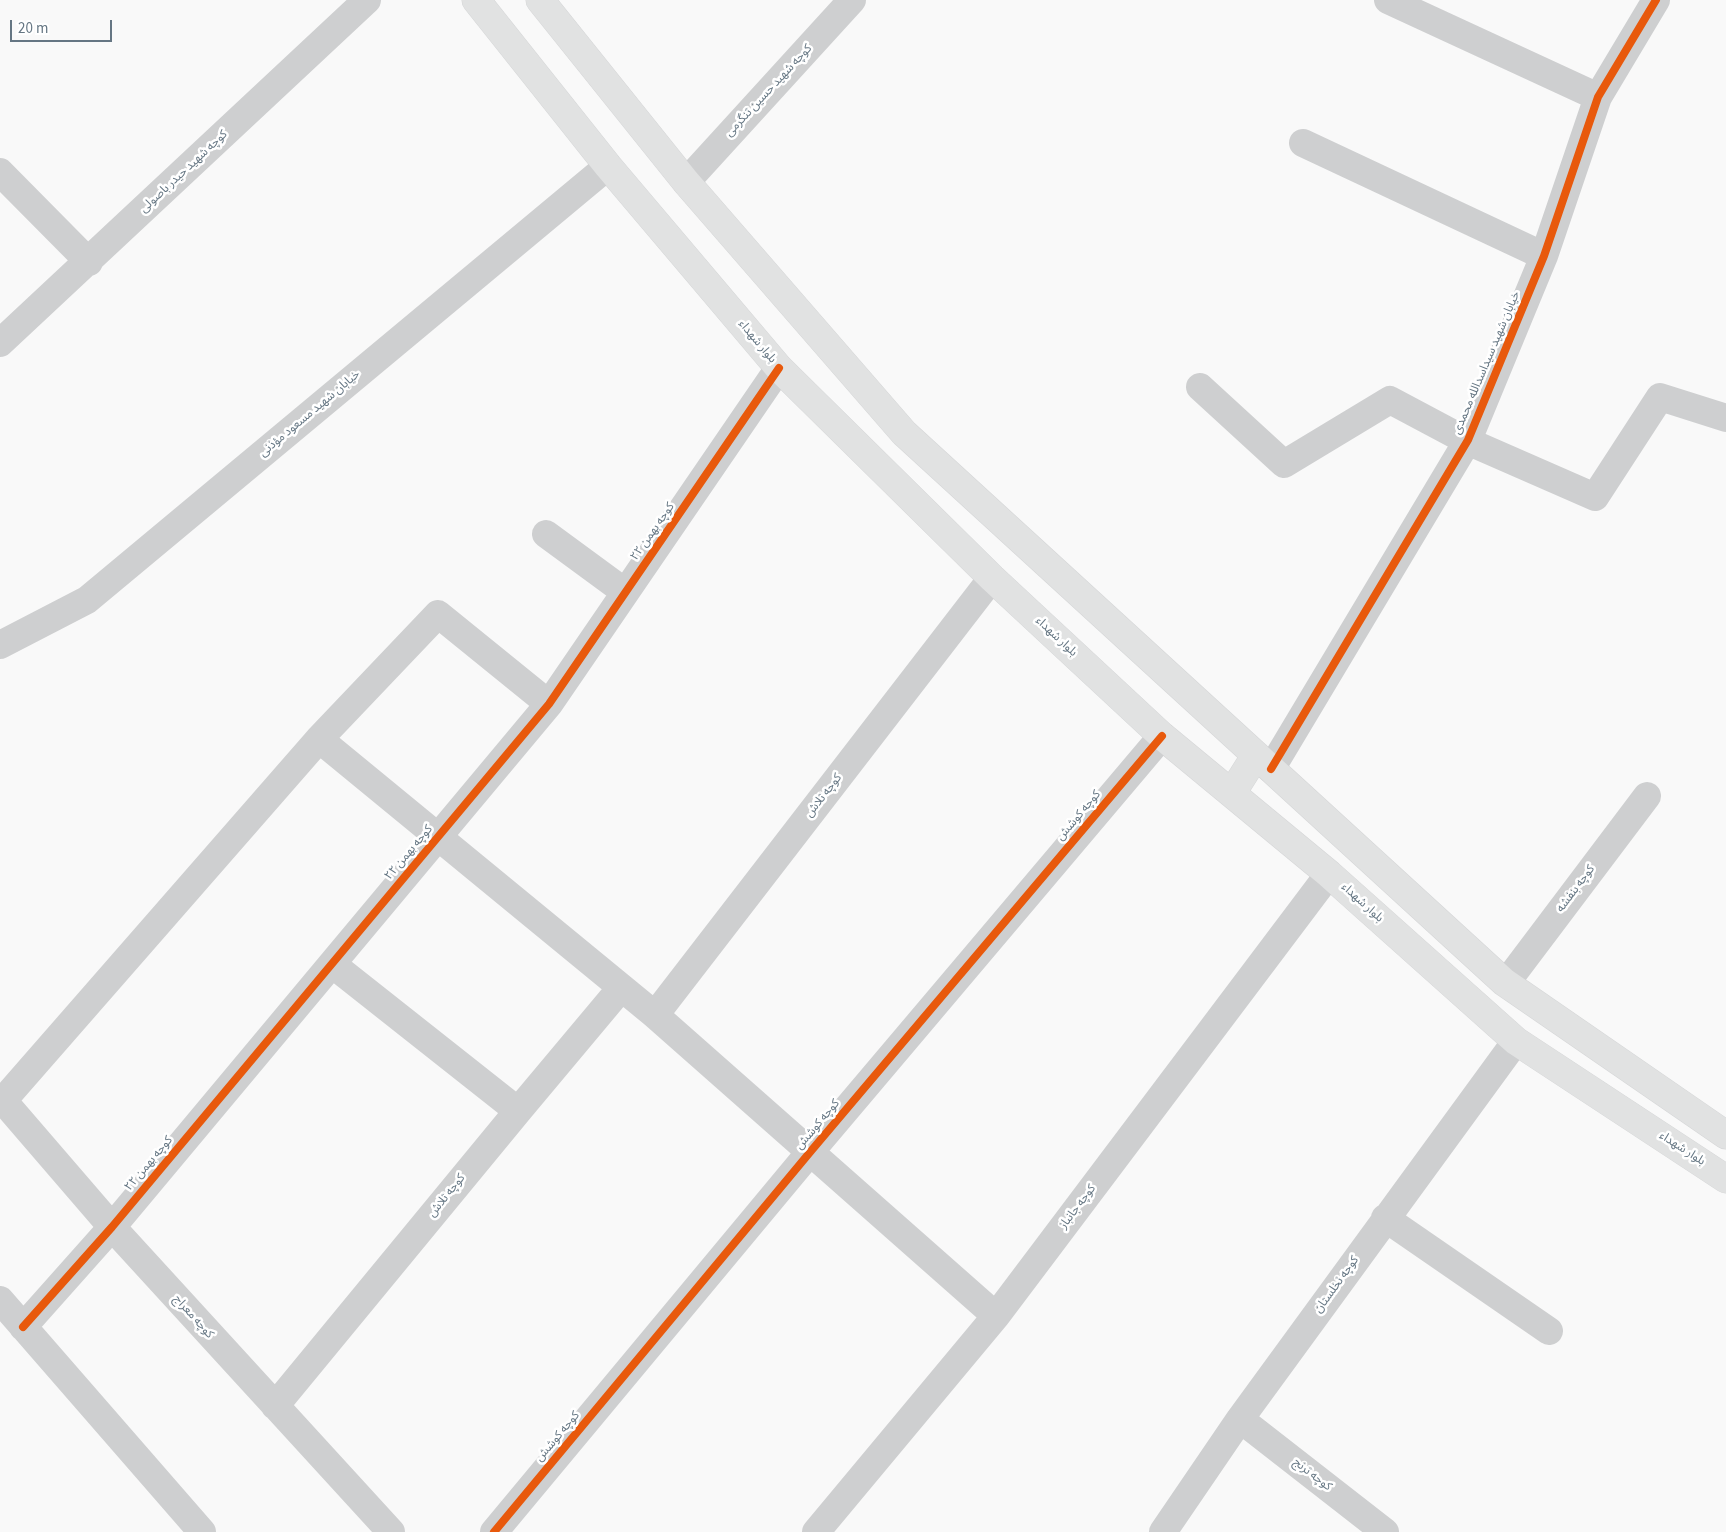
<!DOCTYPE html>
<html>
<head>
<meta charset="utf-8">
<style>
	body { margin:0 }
	#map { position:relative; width:1726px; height:1532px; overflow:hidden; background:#f9f9f9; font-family:"Source Sans 3",sans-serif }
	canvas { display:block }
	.scale { position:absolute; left:10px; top:20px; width:102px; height:22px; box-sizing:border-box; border:2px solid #657683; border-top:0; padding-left:6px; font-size:15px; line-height:18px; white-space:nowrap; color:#657683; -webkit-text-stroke:4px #fff; paint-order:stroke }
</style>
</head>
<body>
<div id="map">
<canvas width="1726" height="1532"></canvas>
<div class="scale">20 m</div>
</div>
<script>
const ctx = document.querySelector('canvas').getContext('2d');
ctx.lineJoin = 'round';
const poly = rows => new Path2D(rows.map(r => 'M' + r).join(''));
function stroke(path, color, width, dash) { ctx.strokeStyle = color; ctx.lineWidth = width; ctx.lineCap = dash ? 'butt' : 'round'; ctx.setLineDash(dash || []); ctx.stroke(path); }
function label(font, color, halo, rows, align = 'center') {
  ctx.font = font + ' "Source Sans 3","Noto Sans Arabic",sans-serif'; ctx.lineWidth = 5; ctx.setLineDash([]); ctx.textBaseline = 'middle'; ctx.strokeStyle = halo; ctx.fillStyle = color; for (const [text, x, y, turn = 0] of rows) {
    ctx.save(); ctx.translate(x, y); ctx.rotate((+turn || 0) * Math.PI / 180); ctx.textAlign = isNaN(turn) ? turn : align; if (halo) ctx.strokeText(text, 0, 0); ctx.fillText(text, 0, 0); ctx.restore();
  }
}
const minor = poly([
	[1388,0,1598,97],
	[1303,143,1544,256],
	[0,172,89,262],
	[686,182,852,0],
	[0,343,367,0],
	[1200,387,1284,464,1390,400,1467,441,1595,497,1660,397,1726,418],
	[546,534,625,592],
	[0,645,87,600,608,166],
	[319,739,655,1015,996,1316],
	[1271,769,1468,440,1544,256,1598,97,1656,0],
	[332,964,518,1111],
	[1506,983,1647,796],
	[655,1015,992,578],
	[0,1097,112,1227,391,1532],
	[0,1104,319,739,438,614,549,704],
	[1385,1218,1549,1331],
	[0,1300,202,1532],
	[23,1327,112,1227,549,704,779,368],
	[275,1406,518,1111,621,988],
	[1240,1419,1385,1532],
	[494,1532,811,1151,1162,736],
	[816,1532,996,1316,1329,874],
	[1163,1532,1240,1419,1516,1041]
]);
const secondary = poly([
	[476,0,608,166,779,368,992,578,1162,736,1329,874,1516,1041,1726,1179],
	[540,0,686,182,904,433,1504,982,1726,1135],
	[1232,793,1256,755]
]);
const cycleway = poly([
	[1271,769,1468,440,1544,256,1598,97,1656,0],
	[23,1327,112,1227,549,704,779,368],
	[494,1532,811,1151,1162,736]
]);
const streetNames = [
	["کوچه شهید حسین تنگرمی",769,91,-47],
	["کوچه شهید حیدر باصولی",184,172,-43],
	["بلوار شهداء",757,342,50],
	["خیابان شهید سیداسدالله محمدی",1487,363,-67],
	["خیابان شهید مسعود مؤذنی",310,414,-40],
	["کوچه بهمن ۲۲",653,532,-55],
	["بلوار شهداء",1056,637,43],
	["کوچه تلاش",824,796,-52],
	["کوچه کوشش",1079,816,-50],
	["کوچه بهمن ۲۲",409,853,-50],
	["کوچه بنفشه",1576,889,-53],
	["بلوار شهداء",1362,903,42],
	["کوچه کوشش",818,1125,-50],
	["بلوار شهداء",1682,1149,33],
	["کوچه بهمن ۲۲",149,1164,-50],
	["کوچه تلاش",447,1196,-51],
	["کوچه جانباز",1078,1207,-53],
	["کوچه نخلستان",1337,1285,-54],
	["کوچه معراج",193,1317,48],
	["کوچه کوشش",558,1437,-50],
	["کوچه ترنج",1312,1475,38]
];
stroke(secondary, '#d5d6d7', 29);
stroke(minor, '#cecfd0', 28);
stroke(secondary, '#e1e2e2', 28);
stroke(cycleway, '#e8590c', 8);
label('12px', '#657683', '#fff', streetNames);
</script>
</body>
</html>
